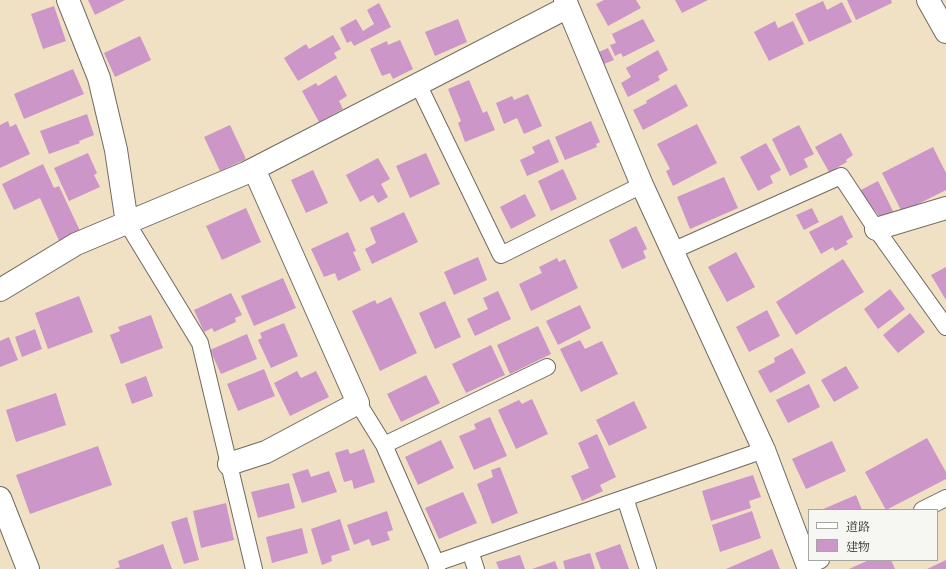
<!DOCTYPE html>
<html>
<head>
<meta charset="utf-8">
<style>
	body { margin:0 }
	#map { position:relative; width:946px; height:569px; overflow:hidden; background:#f0e0c4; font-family:"IM FELL French Canon","Noto Serif JP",serif }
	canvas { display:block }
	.legend { position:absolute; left:808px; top:509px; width:130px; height:52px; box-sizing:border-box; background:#f6f6f2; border:1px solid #a5a5a2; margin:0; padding:5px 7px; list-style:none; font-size:12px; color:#2b2b2b }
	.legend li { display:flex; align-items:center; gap:8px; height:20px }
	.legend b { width:20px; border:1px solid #a5a5a2 }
</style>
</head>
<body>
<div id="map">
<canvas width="946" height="569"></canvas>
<ul class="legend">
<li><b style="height:5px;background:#fff"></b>道路</li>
<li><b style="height:11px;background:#cd96c8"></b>建物</li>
</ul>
</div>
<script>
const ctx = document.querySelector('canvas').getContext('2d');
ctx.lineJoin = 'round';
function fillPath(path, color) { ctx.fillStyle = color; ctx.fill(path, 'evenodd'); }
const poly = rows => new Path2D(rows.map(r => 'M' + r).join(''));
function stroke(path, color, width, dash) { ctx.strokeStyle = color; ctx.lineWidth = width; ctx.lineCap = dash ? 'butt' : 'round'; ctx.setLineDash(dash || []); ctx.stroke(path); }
const building = poly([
	[88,0,125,0,95,15],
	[604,0,636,0,641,8,608,26,596,4],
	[675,0,708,0,682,13],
	[847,0,891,0,892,3,856,20],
	[823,1,827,10,842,2,852,22,809,42,795,14],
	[379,3,391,27,354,46,351,41,347,43,340,28,356,19,363,31,374,24,367,10],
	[54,6,66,41,43,49,31,14],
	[458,19,467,42,435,56,425,32],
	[643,19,655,41,623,57,621,53,615,56,610,45,616,43,612,34],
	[775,21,778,28,793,21,804,44,769,61,754,32],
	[333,35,341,49,334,53,337,58,298,81,284,58,306,44,309,49],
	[140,36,151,60,115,77,104,53],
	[400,40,413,69,393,79,390,73,382,76,370,49,387,41,388,45],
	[608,48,614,60,604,64,599,52],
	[658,50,668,70,658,76,660,80,628,97,621,83,631,77,626,68],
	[73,69,84,94,24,119,14,94],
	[336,75,347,96,339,101,343,109,319,122,302,91,316,83,318,86],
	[469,80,483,113,487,111,495,130,465,142,458,123,461,121,448,89],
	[676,84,688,106,643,130,633,110,647,103,646,101],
	[528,94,542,126,524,134,517,118,504,124,496,103,512,96,514,100],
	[87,114,94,135,79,141,80,143,49,154,40,131],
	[8,121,10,127,16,124,30,154,0,168,0,125],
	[591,121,600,142,596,144,597,147,565,160,555,137],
	[697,124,717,163,673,186,666,171,670,169,657,144],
	[230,125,246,159,220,171,204,137],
	[799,125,814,154,804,159,808,167,790,176,772,139],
	[841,133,853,155,846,160,847,162,829,172,815,147],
	[549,139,559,162,527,176,520,160,535,153,532,147],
	[766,143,781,170,770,176,773,183,758,191,740,157],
	[933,147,946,173,946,190,902,212,882,173],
	[88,153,97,173,94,175,100,187,69,201,54,168],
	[426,153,440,184,410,198,396,166],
	[378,158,390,179,381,184,388,197,378,203,373,195,360,202,346,175],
	[43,164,54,188,59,186,81,233,60,243,40,198,14,210,2,184],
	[563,169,577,199,551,211,538,181],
	[313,170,328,203,306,213,291,180],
	[724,177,738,208,690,229,677,197],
	[878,181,896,217,881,218,859,191],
	[525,194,536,216,511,229,500,207],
	[246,208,261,242,222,260,206,226],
	[812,208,819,222,804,230,796,215],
	[404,212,418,242,372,264,365,249,376,243,370,228],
	[842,215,853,237,846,241,848,244,835,251,833,247,821,254,809,232],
	[636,226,647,249,643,251,646,258,622,269,609,240],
	[348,232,356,251,353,252,361,270,338,281,335,273,324,277,311,249],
	[736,252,755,287,727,302,708,267],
	[478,257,487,280,454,295,444,272],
	[557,258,559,262,565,259,578,288,531,311,519,284,542,273,539,267],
	[843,259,864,292,796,335,776,302],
	[946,267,946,300,931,275],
	[283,278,296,308,254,326,241,296],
	[890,289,905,309,878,329,864,309],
	[498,291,511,319,475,336,467,319,488,309,483,298],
	[231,293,242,315,235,318,236,322,214,332,212,328,204,332,194,310],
	[79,296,93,332,48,349,35,313],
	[391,297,417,353,380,371,352,311,375,300,377,304],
	[445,301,461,337,435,349,419,313],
	[580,305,591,328,558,345,546,321],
	[767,310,780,336,749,352,736,327],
	[910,313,925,332,898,353,883,335],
	[151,315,163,348,121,364,110,335,120,331,118,327],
	[284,323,298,356,271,368,258,340,262,338,260,333],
	[538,326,551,354,510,374,497,345],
	[35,329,42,349,22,357,15,337],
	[247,334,257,359,221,374,210,350],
	[9,337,18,360,0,367,0,341],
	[580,340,585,349,602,341,618,374,581,392,560,349],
	[491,345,505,375,466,393,452,364],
	[792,348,806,373,770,393,758,371,775,362,774,358],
	[846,366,859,388,834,402,821,380],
	[264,369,275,396,238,411,227,384],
	[297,371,301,378,316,371,329,397,290,416,274,383],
	[426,375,440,403,401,422,387,394],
	[146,376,153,396,132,404,125,384],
	[809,384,820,407,788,423,776,400],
	[56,393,66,425,16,442,6,410],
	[532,399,548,434,516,449,498,410,519,400,522,404],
	[634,401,647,428,609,446,596,420],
	[490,417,507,456,474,470,459,436,476,429,474,424],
	[597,434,616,477,600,485,603,491,582,501,571,476,589,468,578,443],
	[927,438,946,472,946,479,886,510,865,472],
	[441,440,454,468,418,485,405,457],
	[832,441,846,471,806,489,792,459],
	[98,446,112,485,30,514,16,475],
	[348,449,350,454,364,449,375,482,354,489,352,480,344,482,335,453],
	[500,467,518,513,492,524,477,484,493,477,491,470],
	[308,469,311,477,329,471,337,492,302,503,292,474],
	[753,475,761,497,749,501,751,508,711,521,702,491],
	[289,483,295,508,258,518,251,492],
	[463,492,477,523,439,539,425,508],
	[856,495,862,510,821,510],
	[226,503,234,540,201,548,193,511],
	[387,511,393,530,387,532,390,540,372,546,369,539,354,545,347,525],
	[752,511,761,538,720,552,712,525],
	[187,517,199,560,184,564,171,522],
	[340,519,350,550,331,556,332,561,322,565,311,529],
	[302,528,308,553,272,563,266,537],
	[163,544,172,569,114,569,120,567,118,561],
	[620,544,629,569,601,569,595,553],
	[772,549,780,569,726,569],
	[590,553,595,569,565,569,563,561],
	[520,555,525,569,499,569,496,562],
	[869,560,891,560,895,569,849,569],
	[946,560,946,569,927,569],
	[555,561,558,569,532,569]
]);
const lane = poly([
	[418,84,501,255,642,185],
	[127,223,200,343,254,569],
	[672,251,841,176,876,229,946,327],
	[358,403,384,445,436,563],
	[384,445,547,367],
	[625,498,648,569],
	[922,510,946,498],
	[470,551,476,569],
	[808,566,821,560],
	[437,569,436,563,764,450]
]);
const street = poly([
	[68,0,99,78,116,150,127,223],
	[565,0,642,185,764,450,809,569],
	[928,0,946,32],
	[876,229,946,208],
	[0,290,76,244,246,173,568,7],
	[229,464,266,452,358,403,254,169],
	[0,498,28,569]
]);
fillPath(building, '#cd96c8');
stroke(lane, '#706a61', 18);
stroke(street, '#706a61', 24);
stroke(lane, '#fff', 16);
stroke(street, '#fff', 22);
</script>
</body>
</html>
